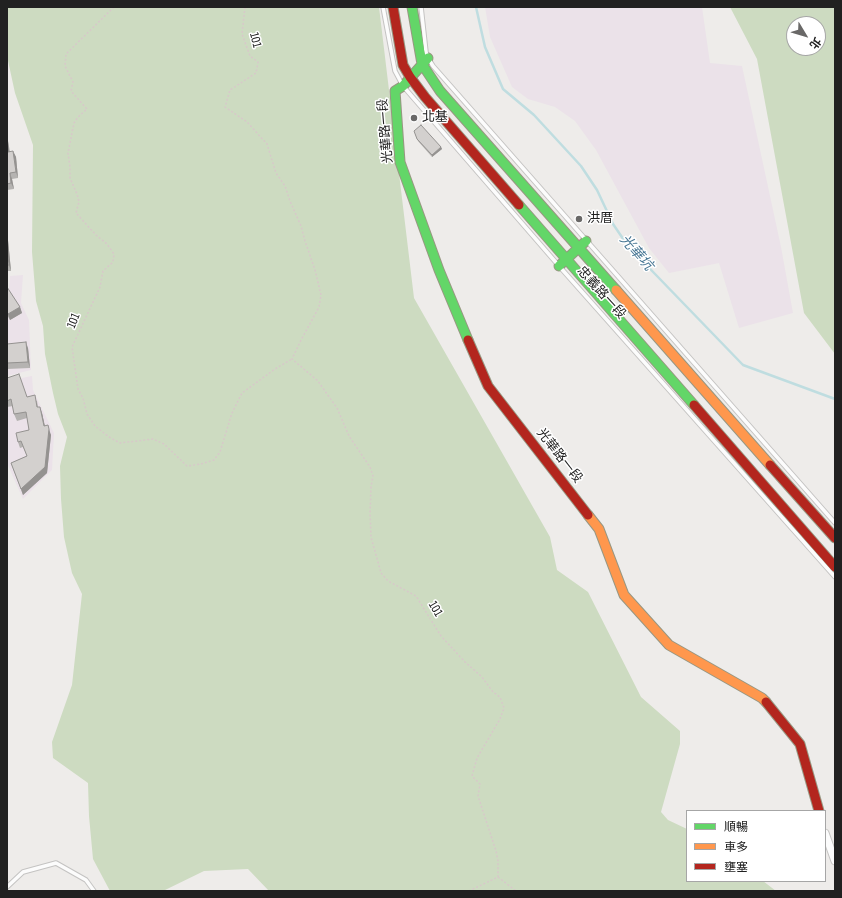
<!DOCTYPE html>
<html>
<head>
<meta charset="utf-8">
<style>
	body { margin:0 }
	#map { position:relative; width:842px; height:898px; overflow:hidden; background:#eeecea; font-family:"Sofia Sans Condensed","Noto Sans TC",sans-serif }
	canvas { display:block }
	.frame { position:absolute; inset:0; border:8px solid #212121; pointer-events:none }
	.legend { position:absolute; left:686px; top:810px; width:140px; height:72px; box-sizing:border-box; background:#fff; border:1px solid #a6a6a6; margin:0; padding:5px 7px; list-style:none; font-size:12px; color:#212121 }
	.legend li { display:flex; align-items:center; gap:8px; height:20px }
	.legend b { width:20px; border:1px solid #a6a6a6 }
	.north { position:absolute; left:786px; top:16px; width:40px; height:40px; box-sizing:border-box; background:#fff; border:1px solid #a6a6a6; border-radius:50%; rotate:128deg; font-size:11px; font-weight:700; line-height:16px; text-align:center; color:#212121 }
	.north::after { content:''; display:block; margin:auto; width:14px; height:18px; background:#696867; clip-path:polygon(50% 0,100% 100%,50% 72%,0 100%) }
</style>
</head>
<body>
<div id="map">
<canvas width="842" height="898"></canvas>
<div class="frame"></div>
<ul class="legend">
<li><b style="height:5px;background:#63d668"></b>順暢</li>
<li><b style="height:5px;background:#ff974d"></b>車多</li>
<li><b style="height:5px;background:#b3261e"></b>壅塞</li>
</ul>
<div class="north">北</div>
</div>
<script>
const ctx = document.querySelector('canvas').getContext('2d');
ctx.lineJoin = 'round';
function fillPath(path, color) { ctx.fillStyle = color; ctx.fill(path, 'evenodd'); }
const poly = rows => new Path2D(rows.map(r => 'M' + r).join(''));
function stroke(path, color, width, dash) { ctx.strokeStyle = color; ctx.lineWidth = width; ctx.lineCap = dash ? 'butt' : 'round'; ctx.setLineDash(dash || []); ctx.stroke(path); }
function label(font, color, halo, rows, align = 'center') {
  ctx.font = font + ' "Sofia Sans Condensed","Noto Sans TC",sans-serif'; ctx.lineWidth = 3; ctx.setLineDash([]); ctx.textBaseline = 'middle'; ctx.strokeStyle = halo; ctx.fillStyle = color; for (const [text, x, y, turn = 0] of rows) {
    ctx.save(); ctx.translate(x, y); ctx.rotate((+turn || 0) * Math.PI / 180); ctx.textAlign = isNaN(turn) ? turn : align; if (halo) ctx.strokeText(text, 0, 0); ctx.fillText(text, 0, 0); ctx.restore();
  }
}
const industrial = poly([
	[485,7,702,7,710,63,742,66,781,247,793,313,739,328,719,263,669,273,649,248,596,150,575,121,555,107,528,99,512,87,490,37],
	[23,275,21,303,29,320,31,370,7,376,7,291,9,290,10,276],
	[32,376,33,390,54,433,52,470,23,499,7,463,7,381]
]);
const forest = poly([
	[7,7,379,7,414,298,550,537,557,570,588,592,641,697,680,731,680,744,661,812,668,820,687,829,687,881,763,881,776,891,269,891,248,869,204,871,163,891,110,891,93,859,89,816,88,783,53,758,52,742,72,685,82,594,72,573,64,537,61,499,60,466,67,437,58,414,53,393,45,354,43,326,36,301,32,252,33,145,15,93,7,56],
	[730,7,835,7,835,354,804,313,757,59],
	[794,24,818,24,818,48,794,48]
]);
const stream = poly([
	[476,7,485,47,503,89,534,115,581,166,597,190,613,224,628,246,743,365,835,399]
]);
const path = poly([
	[114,7,66,54,65,66,73,82,71,91,87,109,78,117,74,123,68,153,70,167,70,178,77,194,79,202,76,213,96,235,107,244,114,254,113,262,103,271,100,287,72,347,78,389,83,398,87,414,95,426,109,437,120,443,153,439,164,444,187,466,201,464,214,460,220,452,232,413,242,393,275,369,292,359],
	[245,7,242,34,250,56,258,62,256,73,230,90,225,107,247,122,267,144,276,173,285,186,290,201,301,226,305,241,315,270,321,295,319,307,301,340,292,359,318,381,327,394,337,408,349,436,370,467,373,476,371,487,370,513,371,537,381,573,388,581,416,596,441,636,465,662,482,677,493,692,500,697,504,708,500,719,477,758,472,776,480,784,478,796,496,851,498,861,498,877],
	[498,877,516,891],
	[469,891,498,877]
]);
const lane = poly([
	[383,7,395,71,403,86,559,266,835,577],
	[421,7,426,52,428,58,433,66,835,523],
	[7,887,23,872,56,863,86,880,94,891]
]);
const street = poly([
	[825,833,835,861]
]);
const fast = poly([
	[412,7,422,64,440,91,616,290],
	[428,58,403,86,395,91,400,162,439,270,468,340],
	[519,205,694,405],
	[559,266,586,241]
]);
const slow = poly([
	[616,290,770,465],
	[588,515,599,529,624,595,669,645,762,698,766,702]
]);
const jam = poly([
	[393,7,403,65,410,77,425,97,519,205],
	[468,340,488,386,588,515],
	[694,405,835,567],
	[770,465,835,538],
	[766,702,800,744,819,811]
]);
const wall = poly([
	[414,131,441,147,442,149,432,157,418,141],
	[7,138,8,141,10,152,13,151,16,157,18,178,12,179,14,189,7,190],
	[7,230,11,271,7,271],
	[7,288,20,307,22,313,10,320,7,315],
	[7,344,28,348,30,368,7,369],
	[7,378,27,397,37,401,38,407,42,413,45,426,51,435,47,473,23,495,11,463,27,456,23,447,20,448,18,442,29,430,27,418,17,421,14,414,13,406,7,407]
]);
const shadedWall = poly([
	[7,138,8,141,10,158,8,152],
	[441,147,442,149,432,157,432,155],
	[13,151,16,157,18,178,16,172],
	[10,173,12,179,14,189,11,183],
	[7,230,11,271,9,265,7,248],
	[20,307,22,313,10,320,8,314],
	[26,342,28,348,30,368,28,362],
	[40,407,42,413,46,432,44,426],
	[49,429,51,435,47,473,23,495,21,489]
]);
const building = poly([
	[421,125,441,147,432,155,417,139,414,131,421,125],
	[7,143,8,152,13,151,16,172,10,173,11,183,7,184,7,143],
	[7,248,9,265,7,265,7,248],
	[7,287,20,307,8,314,7,312,7,287],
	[26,342,28,362,7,363,7,344,26,342],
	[19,374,27,397,35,395,37,407,40,407,44,426,48,425,49,429,45,467,21,489,11,463,27,456,21,441,18,442,16,433,29,430,26,412,14,414,11,399,7,401,7,378,19,374]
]);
const markers = [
	[414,118,4,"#696867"],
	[579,219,4,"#696867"]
];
const streetNames = [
	["101",255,40,75],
	["光華路一段",386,131,-95],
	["忠義路一段",601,293,48],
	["101",74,321,-68],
	["光華路一段",559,456,52],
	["101",435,609,59]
];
const poiNames = [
	["北基",422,118],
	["洪厝",587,219]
];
const waterNames = [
	["光華坑",636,253,49]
];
fillPath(industrial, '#ebe2e9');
fillPath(forest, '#cddbc1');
stroke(stream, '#bfdde0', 2.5);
stroke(lane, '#c4c3c2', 5.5);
stroke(street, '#c4c3c2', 9);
stroke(fast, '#989782', 11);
stroke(slow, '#989782', 11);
stroke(jam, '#989782', 11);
stroke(path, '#d7c9c9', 1.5, [2, 2]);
stroke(lane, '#fcfcfc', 3.5);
stroke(street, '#fcfcfc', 7);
stroke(fast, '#63d668', 9);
stroke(slow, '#ff974d', 9);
stroke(jam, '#b3261e', 9);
fillPath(wall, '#b5b3b1');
fillPath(shadedWall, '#949290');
fillPath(building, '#d3d0ce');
stroke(building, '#949290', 1);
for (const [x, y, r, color] of markers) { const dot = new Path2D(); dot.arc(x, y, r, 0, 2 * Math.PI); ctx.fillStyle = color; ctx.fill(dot); stroke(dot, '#fff', 1.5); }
label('13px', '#212121', '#fff', streetNames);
label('13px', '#212121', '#fff', poiNames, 'left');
label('italic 14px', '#487794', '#fff', waterNames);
</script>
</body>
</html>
